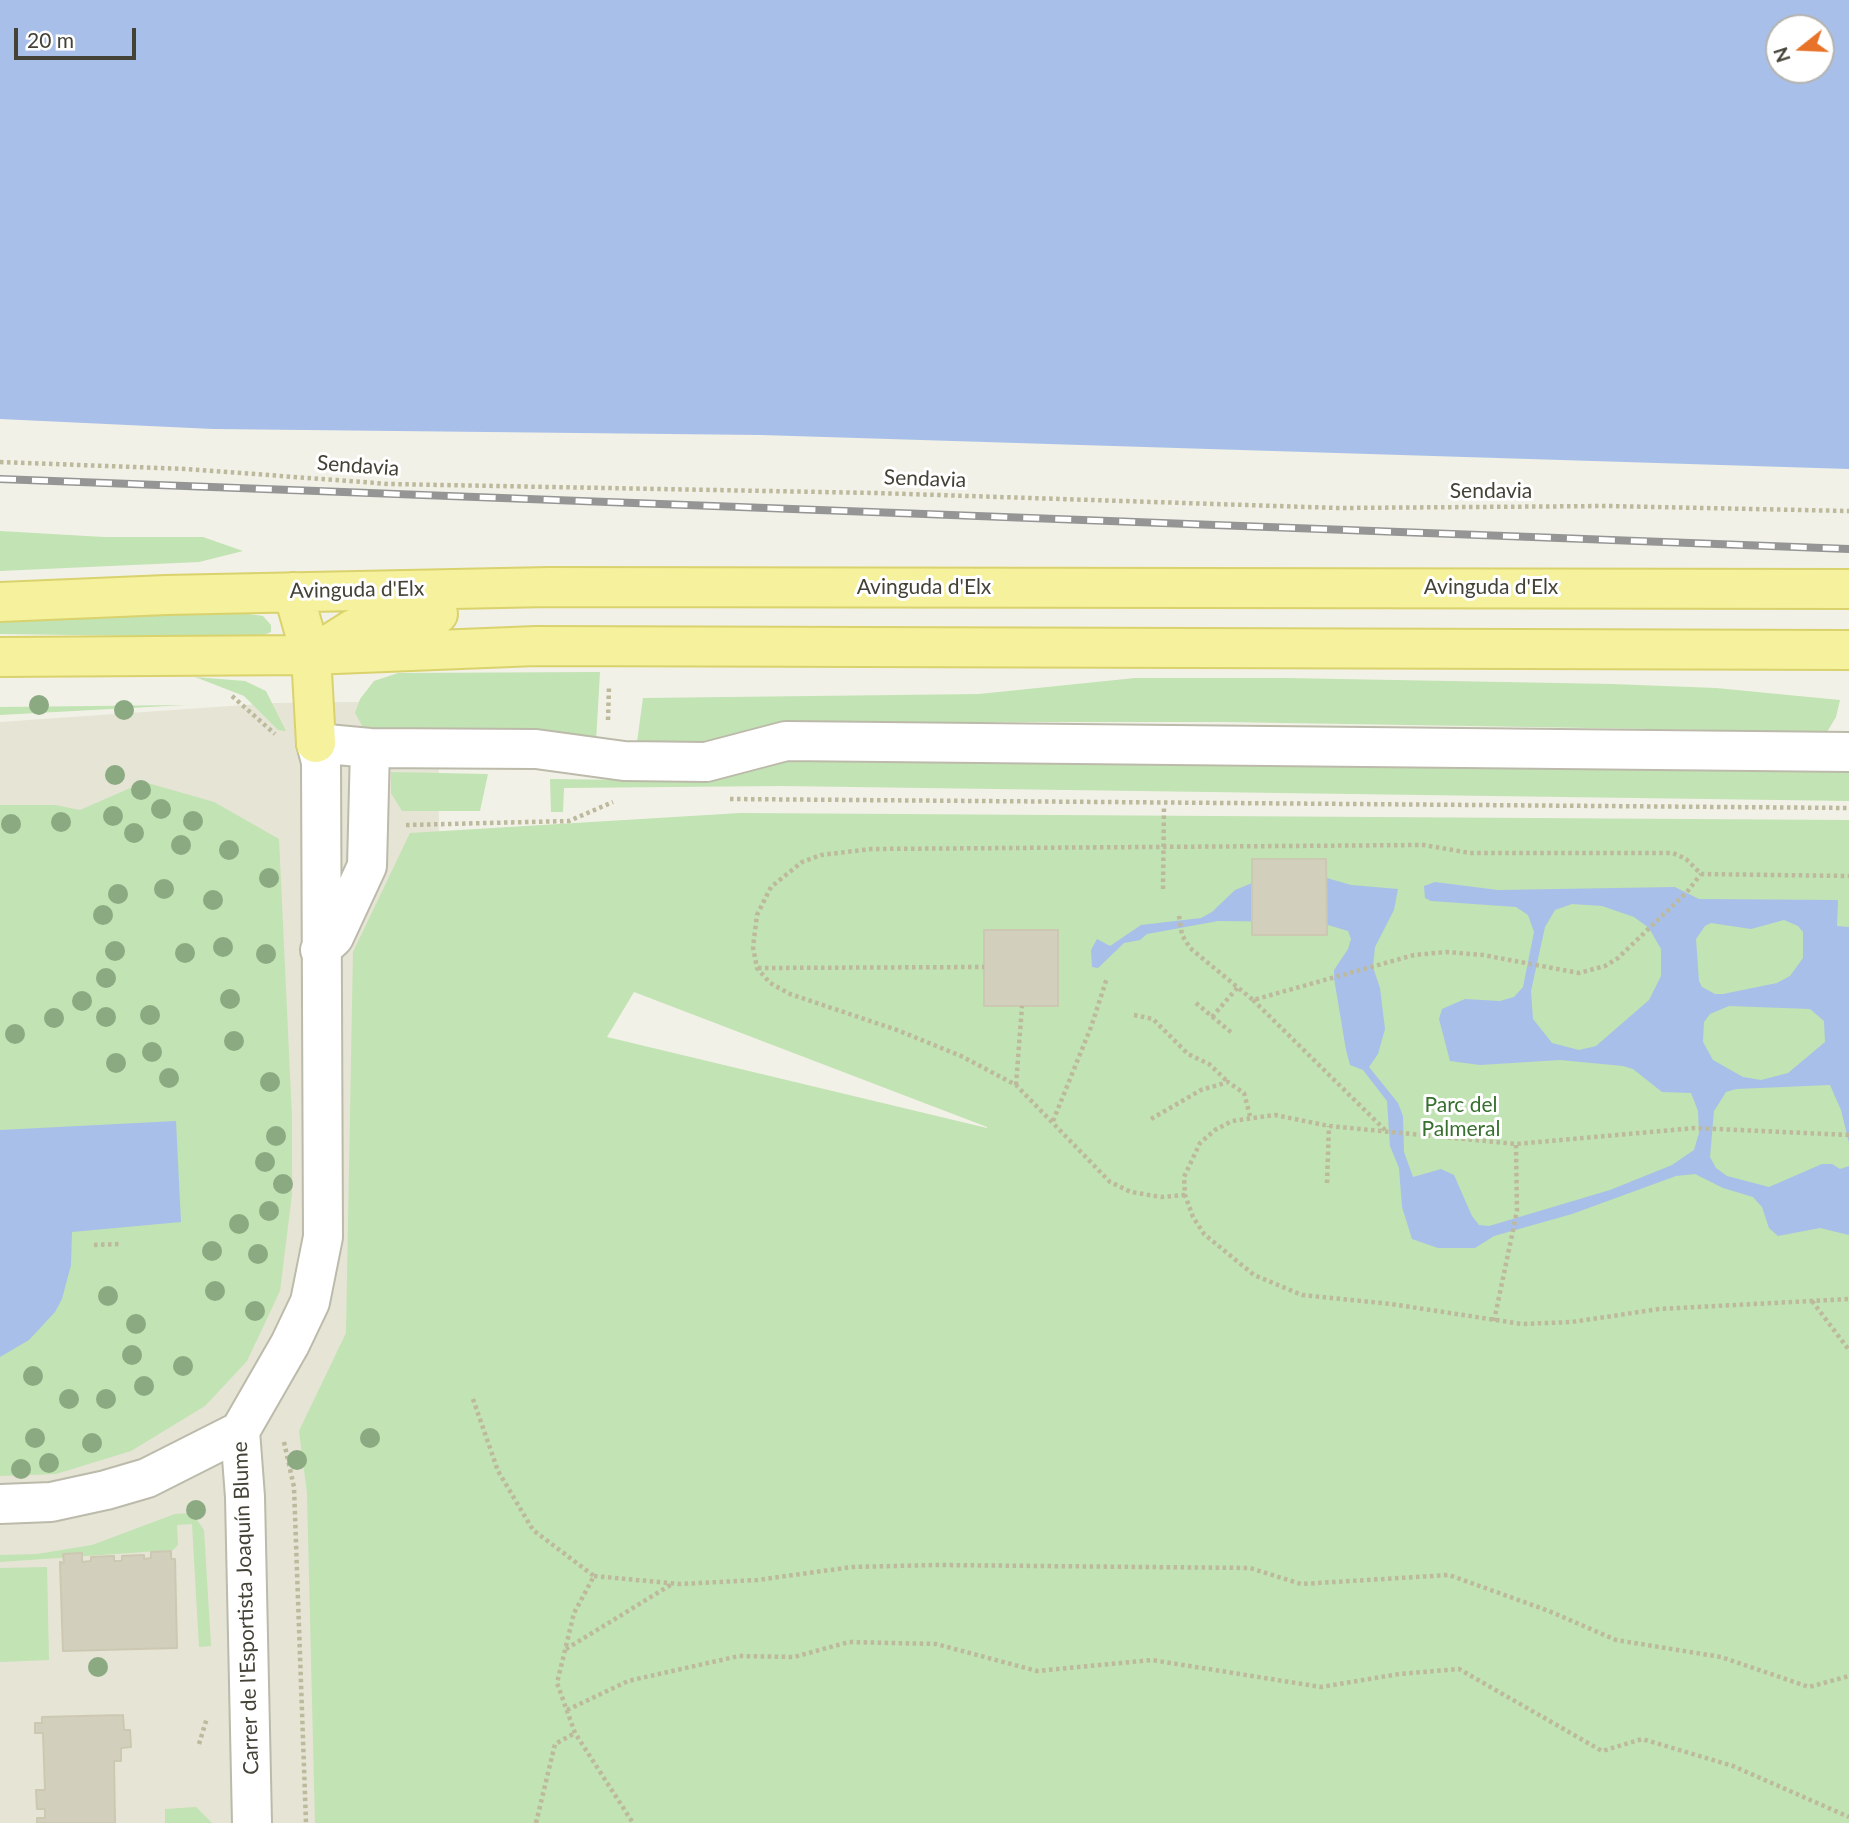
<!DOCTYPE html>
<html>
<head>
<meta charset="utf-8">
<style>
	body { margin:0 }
	#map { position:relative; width:1849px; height:1823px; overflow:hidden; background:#f2f1e7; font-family:Lato,sans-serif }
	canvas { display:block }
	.north { position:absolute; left:1765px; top:14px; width:70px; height:70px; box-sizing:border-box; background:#fff; border:2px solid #b4b3af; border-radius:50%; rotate:252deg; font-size:19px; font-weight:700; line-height:28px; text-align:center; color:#444236 }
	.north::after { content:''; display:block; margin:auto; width:24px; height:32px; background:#e77228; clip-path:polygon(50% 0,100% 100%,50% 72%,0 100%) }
	.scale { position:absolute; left:14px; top:28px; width:122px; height:32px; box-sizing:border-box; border:4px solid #444236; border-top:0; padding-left:9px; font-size:21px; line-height:24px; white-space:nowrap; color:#444236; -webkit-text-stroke:5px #fff; paint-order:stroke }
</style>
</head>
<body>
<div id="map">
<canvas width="1849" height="1823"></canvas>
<div class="north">N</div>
<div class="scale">20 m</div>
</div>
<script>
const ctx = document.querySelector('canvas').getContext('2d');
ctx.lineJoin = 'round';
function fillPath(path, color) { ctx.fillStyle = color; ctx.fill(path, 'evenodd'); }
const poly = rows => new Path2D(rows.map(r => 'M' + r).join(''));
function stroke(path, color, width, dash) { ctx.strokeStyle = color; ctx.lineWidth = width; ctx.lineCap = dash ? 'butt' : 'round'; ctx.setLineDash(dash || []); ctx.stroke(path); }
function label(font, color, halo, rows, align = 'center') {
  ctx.font = font + ' Lato,sans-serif'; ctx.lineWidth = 6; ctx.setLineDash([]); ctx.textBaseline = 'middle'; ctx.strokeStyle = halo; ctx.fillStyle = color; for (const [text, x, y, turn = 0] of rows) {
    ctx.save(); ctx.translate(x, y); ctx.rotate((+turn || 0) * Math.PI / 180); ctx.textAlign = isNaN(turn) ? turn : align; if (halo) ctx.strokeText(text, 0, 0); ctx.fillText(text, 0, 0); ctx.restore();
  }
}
const residential = poly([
	[439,701,437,1823,0,1823,0,722,274,703]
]);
const green = poly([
	[0,531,104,537,203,537,243,551,199,562,0,571],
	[242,613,263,616,271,625,271,632,264,635,146,636,0,634,0,617],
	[600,672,596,742,364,729,355,713,360,699,374,681,398,673],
	[195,677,245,681,266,691,286,731,278,730,244,696],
	[1135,678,1286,678,1612,684,1716,688,1840,700,1836,717,1827,732,1813,734,1772,731,1225,722,907,722,783,724,700,748,637,742,643,698,979,694],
	[186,705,0,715,0,707],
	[802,756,1849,769,1849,801,782,786,564,788,563,812,551,812,550,779,712,781],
	[391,772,488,774,480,811,402,811,391,793],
	[144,782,214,802,279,839,292,1118,292,1194,280,1291,247,1361,205,1406,131,1451,56,1474,0,1476,0,805,55,805,80,810],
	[740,813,1849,820,1849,1823,315,1823,307,1493,299,1431,346,1333,353,952,410,833],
	[634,992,987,1127,987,1128,607,1037],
	[192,1513,204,1530,211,1646,199,1647,192,1524,177,1525,178,1545,173,1550,0,1562,0,1555,37,1554,92,1545,175,1514],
	[47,1567,49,1660,0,1662,0,1568],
	[196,1807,212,1823,165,1823,165,1809]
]);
const water = poly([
	[0,0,1849,0,1849,469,761,435,213,429,0,419],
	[1821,28,1821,70,1779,70,1779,28],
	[1313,874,1351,885,1398,889,1394,910,1375,947,1373,967,1380,988,1385,1029,1378,1054,1369,1067,1398,1103,1403,1116,1404,1152,1413,1177,1441,1169,1454,1175,1472,1216,1479,1225,1489,1226,1610,1190,1672,1165,1694,1150,1699,1133,1698,1111,1691,1093,1662,1092,1633,1069,1623,1066,1560,1060,1480,1065,1450,1061,1439,1019,1442,1009,1465,999,1500,1001,1514,997,1523,987,1534,932,1528,915,1516,907,1431,901,1425,898,1424,886,1435,882,1498,890,1675,887,1699,899,1838,900,1837,926,1849,927,1849,1143,1841,1110,1830,1085,1736,1089,1726,1092,1714,1111,1710,1157,1716,1168,1727,1176,1769,1187,1822,1164,1832,1164,1840,1169,1849,1166,1849,1235,1820,1228,1778,1236,1769,1228,1762,1207,1753,1197,1723,1188,1695,1174,1676,1176,1572,1214,1494,1236,1475,1248,1438,1248,1412,1239,1402,1207,1399,1168,1390,1146,1387,1101,1363,1070,1350,1065,1346,1050,1334,978,1334,970,1348,949,1351,939,1348,931,1318,922,1218,921,1147,934,1140,940,1124,943,1098,968,1092,967,1091,950,1097,939,1110,946,1141,925,1201,918,1212,912,1235,890,1267,877],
	[1572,904,1602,906,1634,917,1649,928,1661,949,1661,976,1649,1000,1596,1046,1579,1050,1552,1043,1533,1019,1531,991,1545,927,1555,910],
	[1784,920,1798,926,1803,932,1803,958,1790,976,1777,983,1723,994,1715,994,1702,987,1699,981,1696,939,1705,926,1711,923,1751,929],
	[1729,1006,1810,1009,1824,1021,1825,1042,1788,1073,1761,1080,1743,1077,1713,1060,1703,1042,1704,1022,1710,1014],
	[176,1121,181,1222,72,1232,71,1265,62,1299,55,1312,29,1340,0,1357,0,1130]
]);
const building = poly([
	[1252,859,1326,859,1327,935,1252,935,1252,859],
	[984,930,1058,930,1058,1006,984,1006,984,930],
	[171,1551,171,1559,175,1559,177,1648,63,1651,60,1562,64,1563,63,1554,82,1553,82,1562,91,1561,91,1557,114,1556,114,1561,122,1561,122,1556,144,1555,144,1559,151,1558,151,1552,171,1551],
	[123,1715,124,1730,130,1730,131,1747,121,1748,121,1761,114,1761,115,1823,37,1823,37,1818,45,1818,45,1809,37,1809,36,1790,45,1790,43,1733,35,1733,35,1723,42,1723,42,1717,123,1715]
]);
const path = poly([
	[0,462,187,469,389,484,876,493,1338,508,1607,506,1849,511],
	[232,696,275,734],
	[608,720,609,687],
	[730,799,1849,808],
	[406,825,569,821,613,802],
	[1163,889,1164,805],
	[1179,916,1182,935,1190,948,1253,1000,1414,955,1446,952,1483,955,1579,973,1605,966,1618,958,1687,892,1701,874],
	[758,968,984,967],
	[1253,1000,1385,1130],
	[1196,1003,1232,1033],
	[1134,1015,1153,1019,1188,1054,1209,1064,1227,1081],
	[1212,1017,1238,987],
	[1016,1085,1022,1006],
	[1151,1119,1201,1090,1228,1082,1244,1093,1250,1116],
	[1053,1121,1091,1027,1107,978],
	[1849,1135,1695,1128,1516,1144,1329,1126,1275,1115,1232,1121,1215,1130,1200,1143,1184,1177,1185,1195,1193,1217,1204,1234,1254,1275,1302,1295,1391,1304,1522,1324,1572,1322,1659,1309,1849,1299],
	[1327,1183,1329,1126],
	[1185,1195,1161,1197,1131,1192,1110,1182,1016,1085,961,1056,897,1030,790,994,770,983,757,968,753,947,757,915,771,887,802,862,821,855,871,849,1424,845,1470,853,1673,853,1686,859,1701,874,1849,876],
	[94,1245,121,1244],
	[1812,1301,1849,1350],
	[1494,1321,1517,1211,1516,1144],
	[473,1399,498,1471,533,1530,594,1576,574,1613,557,1683,575,1733,633,1823],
	[284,1442,294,1487,306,1823],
	[594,1576,680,1584,757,1580,852,1567,937,1565,1250,1568,1301,1584,1449,1575,1549,1611,1616,1640,1721,1657,1809,1687,1849,1676],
	[566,1649,672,1584],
	[567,1710,628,1681,739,1656,794,1657,849,1642,936,1644,1037,1671,1152,1660,1321,1687,1399,1674,1459,1669,1602,1751,1642,1739,1733,1766,1849,1817],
	[199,1744,207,1718],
	[536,1823,555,1744,575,1733]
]);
const minor = poly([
	[320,950,334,937,367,866,370,748],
	[0,1504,51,1502,106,1490,147,1478,240,1431],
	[252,1823,245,1497,240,1431,290,1344,310,1302,323,1237,321,762,316,743,370,748,536,749,624,761,706,762,786,741,1849,752]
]);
const major = poly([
	[293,592,311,655,316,743],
	[0,602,166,595,549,587,1849,589],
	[318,651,353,629,391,615,438,614],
	[0,657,311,655,536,646,1849,650]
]);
const rail = poly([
	[0,479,1849,549]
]);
const trees = [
	[39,705],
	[124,710],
	[115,775],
	[141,790],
	[161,809],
	[113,816],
	[193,821],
	[61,822],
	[11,824],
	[134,833],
	[181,845],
	[229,850],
	[269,878],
	[164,889],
	[118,894],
	[213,900],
	[103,915],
	[223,947],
	[115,951],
	[185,953],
	[266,954],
	[106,978],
	[230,999],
	[82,1001],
	[150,1015],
	[106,1017],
	[54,1018],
	[15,1034],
	[234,1041],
	[152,1052],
	[116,1063],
	[169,1078],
	[270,1082],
	[276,1136],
	[265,1162],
	[283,1184],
	[269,1211],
	[239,1224],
	[212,1251],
	[258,1254],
	[215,1291],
	[108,1296],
	[255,1311],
	[136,1324],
	[132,1355],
	[183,1366],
	[33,1376],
	[144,1386],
	[69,1399],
	[106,1399],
	[35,1438],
	[370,1438],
	[92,1443],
	[297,1460],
	[49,1463],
	[21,1469],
	[196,1510],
	[98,1667]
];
const streetNames = [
	["Sendavia",358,466,4],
	["Sendavia",925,479,2],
	["Sendavia",1491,491],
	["Avinguda d'Elx",924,587],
	["Avinguda d'Elx",1491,587],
	["Avinguda d'Elx",357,590,-1],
	["Carrer de l'Esportista Joaquín Blume",246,1608,-92]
];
const parkNames = [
	["Parc del",1461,1105],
	["Palmeral",1461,1129]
];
fillPath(residential, '#e5e4d5');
fillPath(green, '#c2e3b3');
fillPath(water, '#a8bfe9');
fillPath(building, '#d2cfbd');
stroke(building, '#ccc8b1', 2);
stroke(minor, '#bcbaaa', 42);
stroke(major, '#d9d26d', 42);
stroke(path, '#bdb99c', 4.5, [3.5, 3.5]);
stroke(minor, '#fff', 38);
stroke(major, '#f5f19c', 38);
stroke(rail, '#959595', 8);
stroke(rail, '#fff', 5, [16]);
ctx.fillStyle = '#8caa82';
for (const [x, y] of trees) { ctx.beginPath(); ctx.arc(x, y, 10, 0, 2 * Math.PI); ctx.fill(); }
label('21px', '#444236', '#fff', streetNames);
label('21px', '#38702f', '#fff', parkNames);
</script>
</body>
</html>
